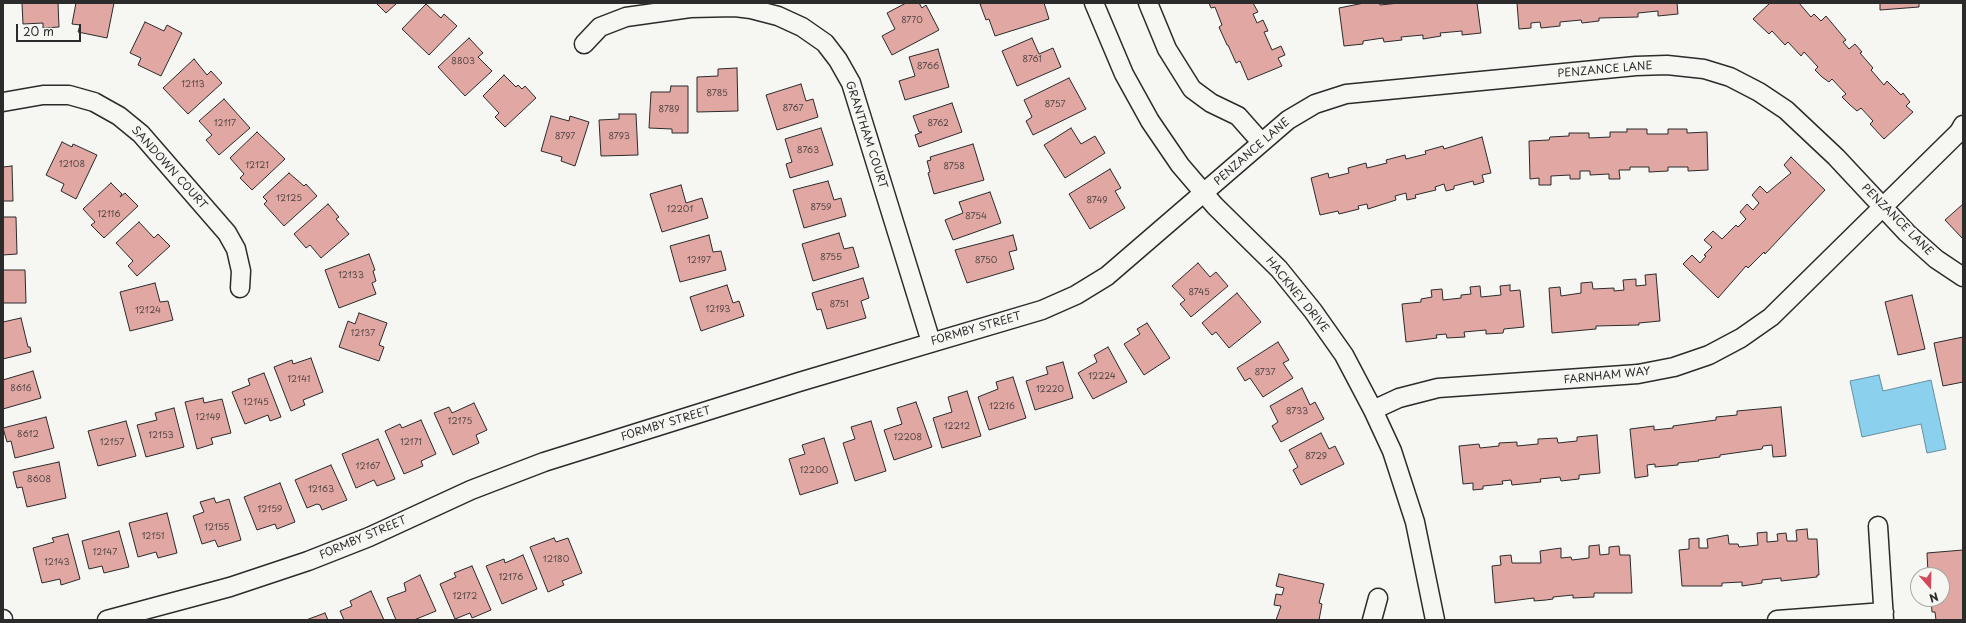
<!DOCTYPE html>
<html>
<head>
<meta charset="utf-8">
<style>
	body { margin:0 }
	#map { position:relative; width:1966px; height:623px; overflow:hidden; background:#f6f6f2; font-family:"Playpen Sans",sans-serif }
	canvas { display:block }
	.frame { position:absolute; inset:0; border:4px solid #2b2b2b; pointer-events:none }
	.north { position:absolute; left:1910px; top:567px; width:40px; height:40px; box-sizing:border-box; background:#f6f6f2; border:1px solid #a5a5a2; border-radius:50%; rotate:160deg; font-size:11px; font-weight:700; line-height:16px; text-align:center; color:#2b2b2b }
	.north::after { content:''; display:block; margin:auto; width:14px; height:18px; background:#d1495b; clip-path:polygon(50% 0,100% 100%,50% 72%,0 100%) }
	.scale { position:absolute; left:16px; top:24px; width:65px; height:18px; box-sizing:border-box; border:2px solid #2b2b2b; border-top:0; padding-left:5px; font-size:12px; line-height:14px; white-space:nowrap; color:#2b2b2b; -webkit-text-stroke:3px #f6f6f2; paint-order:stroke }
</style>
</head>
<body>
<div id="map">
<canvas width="1966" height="623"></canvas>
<div class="frame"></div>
<div class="north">N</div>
<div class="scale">20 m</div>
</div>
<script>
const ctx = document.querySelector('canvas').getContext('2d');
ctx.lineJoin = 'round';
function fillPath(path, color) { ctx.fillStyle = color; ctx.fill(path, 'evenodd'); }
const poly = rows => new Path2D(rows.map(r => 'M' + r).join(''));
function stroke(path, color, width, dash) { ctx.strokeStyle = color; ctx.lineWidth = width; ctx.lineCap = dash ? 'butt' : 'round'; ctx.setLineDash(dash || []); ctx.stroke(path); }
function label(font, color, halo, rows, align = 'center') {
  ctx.font = font + ' "Playpen Sans",sans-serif'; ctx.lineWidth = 4; ctx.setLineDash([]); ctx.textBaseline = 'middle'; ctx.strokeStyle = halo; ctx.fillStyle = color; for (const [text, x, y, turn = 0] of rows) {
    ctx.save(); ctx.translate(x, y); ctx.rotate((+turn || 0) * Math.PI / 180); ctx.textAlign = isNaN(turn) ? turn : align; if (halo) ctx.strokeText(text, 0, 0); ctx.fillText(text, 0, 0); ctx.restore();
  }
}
const water = poly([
	[1879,375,1883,391,1931,380,1946,449,1927,453,1921,424,1862,437,1850,381,1879,375]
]);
const building = poly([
	[22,3,58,3,59,27,43,28,43,23,23,24,22,3],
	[76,3,114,3,107,38,78,32,80,25,72,24,76,3],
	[376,3,397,3,386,13,376,3],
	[906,3,919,3,922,8,926,5,939,30,892,55,882,36,895,29,887,13,906,3],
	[985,3,1044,3,1049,19,995,36,989,19,986,20,980,4,985,3],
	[1209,3,1253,3,1258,12,1253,14,1257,23,1263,20,1268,31,1264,32,1272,50,1281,46,1285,55,1278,58,1282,66,1248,80,1240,61,1236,63,1228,45,1227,45,1219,27,1222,25,1215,7,1211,8,1209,3],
	[1364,3,1379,3,1380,5,1399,3,1477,3,1481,33,1462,35,1462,31,1440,33,1441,36,1423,39,1423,35,1401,37,1402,40,1384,42,1383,38,1363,41,1363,44,1344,46,1339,8,1364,3],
	[1517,3,1677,3,1678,14,1658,16,1658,11,1638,13,1638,17,1599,18,1599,21,1582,23,1581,20,1560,22,1560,26,1541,28,1540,22,1531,23,1531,28,1519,29,1517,3],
	[1770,3,1799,3,1811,17,1814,14,1821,21,1826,16,1846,40,1843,42,1849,49,1855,44,1862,52,1860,53,1873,68,1871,70,1884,85,1887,81,1901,95,1903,93,1910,102,1906,106,1913,112,1884,139,1870,124,1873,121,1861,108,1857,111,1849,104,1842,97,1846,94,1832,79,1829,82,1822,77,1815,70,1818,67,1804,52,1801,56,1788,42,1785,45,1772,31,1769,34,1753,19,1770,3],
	[1880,3,1919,3,1919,7,1880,10,1880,3],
	[426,4,441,18,444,14,457,26,429,55,402,29,426,4],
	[145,22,164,31,167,25,182,33,161,76,138,65,141,58,130,53,145,22],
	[469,38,483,53,478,57,492,71,465,96,438,67,469,38],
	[1032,38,1039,54,1053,48,1061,67,1017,86,1002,51,1032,38],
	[938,49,949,87,905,100,899,81,915,76,909,57,938,49],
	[194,59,207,75,211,71,222,83,188,114,163,88,194,59],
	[737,68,738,111,697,112,697,77,718,76,718,69,737,68],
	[504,75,516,87,518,85,522,89,525,86,536,98,505,127,495,117,499,113,483,96,504,75],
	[1069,78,1086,109,1033,135,1026,121,1032,117,1024,100,1069,78],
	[801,84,806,101,813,99,818,117,777,130,766,95,801,84],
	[671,86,688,86,688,133,672,133,672,129,649,128,651,92,670,92,671,86],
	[224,99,250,128,219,155,206,140,212,135,199,121,224,99],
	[952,103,962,132,919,147,915,135,922,132,919,132,913,116,952,103],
	[619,114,636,114,638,155,601,156,599,120,619,119,619,114],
	[551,116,569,121,570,116,589,122,575,166,561,161,562,157,541,151,551,116],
	[821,128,833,165,790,178,786,164,792,162,785,139,821,128],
	[1071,128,1081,144,1095,136,1105,153,1065,178,1044,145,1071,128],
	[1627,129,1647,129,1647,134,1668,134,1668,129,1687,129,1687,133,1707,132,1708,170,1688,171,1688,167,1668,167,1668,171,1649,172,1649,167,1630,167,1630,170,1619,170,1620,179,1609,179,1609,174,1590,175,1590,171,1580,171,1580,179,1570,179,1570,175,1551,176,1551,185,1539,185,1539,178,1530,179,1529,141,1549,140,1550,137,1569,136,1569,133,1589,133,1589,138,1610,137,1610,132,1627,132,1627,129],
	[257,132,285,159,252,190,240,178,244,174,230,158,257,132],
	[1482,137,1491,173,1482,175,1484,182,1474,185,1473,181,1454,186,1454,189,1446,191,1444,184,1435,187,1436,190,1415,195,1416,198,1407,200,1406,193,1395,196,1396,200,1368,209,1367,204,1358,206,1359,209,1339,214,1338,211,1320,215,1311,178,1328,173,1329,178,1349,173,1348,168,1366,163,1367,168,1387,163,1386,160,1405,155,1406,159,1426,154,1425,151,1443,146,1444,149,1482,137],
	[62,142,72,147,73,144,97,155,76,199,61,191,64,184,46,175,62,142],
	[973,144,984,180,934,194,928,173,930,172,927,161,931,160,930,157,973,144],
	[1791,157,1825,190,1765,254,1764,252,1748,268,1746,266,1718,298,1683,264,1692,255,1700,263,1706,256,1704,255,1712,247,1704,240,1713,231,1722,239,1736,225,1738,227,1746,219,1740,212,1747,204,1753,210,1759,203,1752,195,1760,186,1767,193,1791,173,1784,165,1791,157],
	[12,166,13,201,3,201,3,167,12,166],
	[1110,169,1121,188,1115,191,1125,208,1090,229,1069,194,1110,169],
	[289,173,304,186,306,184,317,196,284,226,264,204,267,201,263,197,289,173],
	[828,181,834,200,841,198,846,216,804,228,793,190,828,181],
	[111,183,122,194,120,197,125,193,138,206,104,238,91,225,95,222,83,209,111,183],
	[681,185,686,203,702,198,708,218,662,232,650,194,681,185],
	[990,192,1001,223,953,240,945,220,963,213,959,202,990,192],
	[328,204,339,217,336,219,349,234,321,258,310,245,306,248,294,234,328,204],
	[1963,204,1963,239,1945,220,1963,204],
	[3,217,16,217,17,254,3,255,3,217],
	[139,222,154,238,158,234,170,246,137,276,128,266,133,261,116,243,139,222],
	[839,233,844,249,853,247,859,267,813,281,802,244,839,233],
	[709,235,713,252,721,251,726,270,680,282,670,246,709,235],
	[1013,235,1017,250,1009,252,1014,269,967,283,955,250,1013,235],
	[369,254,375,270,373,271,376,281,372,283,376,294,339,308,325,270,369,254],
	[1198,263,1210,277,1216,272,1228,286,1191,317,1180,304,1185,300,1172,286,1198,263],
	[3,270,25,270,26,303,3,303,3,270],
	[1656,274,1660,321,1639,323,1639,325,1596,326,1596,329,1552,333,1549,288,1560,287,1561,296,1581,293,1581,283,1592,282,1593,289,1614,288,1614,291,1624,290,1623,280,1636,279,1636,286,1646,285,1645,275,1656,274],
	[863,278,869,298,861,301,866,318,827,329,821,309,817,310,812,293,863,278],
	[155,283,160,302,168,301,173,320,130,331,120,292,155,283],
	[727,285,733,303,739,301,744,316,701,331,690,297,727,285],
	[1510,285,1510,291,1520,290,1524,327,1504,329,1503,333,1486,334,1486,330,1464,332,1465,337,1447,338,1446,334,1436,335,1437,338,1406,342,1402,304,1421,302,1421,299,1432,297,1431,290,1442,289,1443,300,1461,298,1461,295,1471,294,1470,287,1480,286,1481,297,1501,295,1500,286,1510,285],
	[1237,293,1261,322,1229,348,1216,332,1212,335,1202,323,1237,293],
	[1912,295,1925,349,1898,355,1885,302,1912,295],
	[359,313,387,323,379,345,384,347,379,361,339,347,348,321,355,324,359,313],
	[21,318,28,347,30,347,31,352,3,359,3,322,21,318],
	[1147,323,1170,358,1144,375,1124,344,1140,334,1137,329,1147,323],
	[1963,337,1963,382,1943,386,1934,343,1963,337],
	[1278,342,1289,360,1283,363,1293,378,1263,397,1250,378,1245,381,1237,368,1278,342],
	[1108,347,1127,382,1093,399,1078,373,1097,362,1094,355,1108,347],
	[311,358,323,392,303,400,305,405,291,411,274,367,292,360,293,364,311,358],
	[1063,362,1073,398,1035,410,1026,381,1048,374,1046,367,1063,362],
	[33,371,41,398,3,409,3,380,33,371],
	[264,373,281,417,270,421,268,415,245,424,232,392,250,385,248,379,264,373],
	[1013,377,1026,418,989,430,978,397,998,389,996,382,1013,377],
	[1302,388,1310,405,1315,402,1324,419,1281,442,1272,426,1278,422,1270,406,1302,388],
	[967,391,981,436,942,448,933,418,952,412,948,397,967,391],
	[203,398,204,403,222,399,231,433,211,438,213,444,197,449,185,402,203,398],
	[916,402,932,447,894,460,884,430,902,424,897,408,916,402],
	[474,403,487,430,476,435,479,443,453,455,434,413,449,407,452,413,474,403],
	[1781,407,1786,456,1773,457,1772,445,1763,446,1762,449,1720,455,1720,457,1698,460,1699,461,1678,463,1678,465,1655,467,1655,464,1647,465,1648,476,1635,478,1630,429,1654,426,1654,430,1673,428,1673,426,1716,420,1716,417,1737,415,1737,411,1781,407],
	[174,408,184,447,146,457,137,425,157,420,155,413,174,408],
	[46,417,54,448,15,458,11,441,7,442,3,428,46,417],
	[421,420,436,454,421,461,423,466,404,474,385,431,400,424,402,428,421,420],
	[126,421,136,456,98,466,88,431,126,421],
	[871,421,886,471,855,481,843,443,855,439,851,427,871,421],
	[1321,433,1329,449,1335,446,1344,464,1301,485,1293,470,1298,467,1289,450,1321,433],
	[1597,435,1600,473,1579,475,1579,479,1561,481,1560,477,1540,479,1541,482,1512,485,1511,480,1502,481,1503,484,1483,486,1483,489,1473,490,1473,483,1463,484,1459,446,1479,444,1480,448,1499,446,1499,443,1517,442,1517,446,1538,444,1538,439,1557,438,1558,443,1577,441,1577,437,1597,435],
	[824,438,838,483,800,495,789,459,805,454,802,445,824,438],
	[378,439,395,479,377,486,374,480,356,488,342,454,378,439],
	[59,462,66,498,27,507,22,487,17,488,13,472,59,462],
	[331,465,347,500,322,510,320,505,317,504,307,508,295,480,331,465],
	[280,483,295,522,277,529,275,524,257,530,244,497,280,483],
	[214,498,216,503,229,499,241,540,218,547,215,540,202,544,193,516,204,512,200,502,214,498],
	[167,513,177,553,158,558,156,552,138,557,129,523,167,513],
	[1807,529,1808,539,1817,539,1819,575,1817,575,1817,577,1781,581,1781,578,1762,580,1762,583,1742,586,1742,582,1722,583,1722,586,1682,586,1679,550,1689,549,1689,539,1699,538,1699,548,1708,548,1707,539,1728,535,1729,544,1738,544,1739,547,1758,545,1757,533,1767,532,1767,542,1778,541,1777,534,1786,533,1787,541,1797,541,1796,530,1807,529],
	[119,531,129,567,104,573,102,566,89,569,82,541,119,531],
	[68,534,80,579,61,585,60,579,42,583,33,548,54,542,52,538,68,534],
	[554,538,556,542,568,538,582,573,562,581,564,585,548,592,530,547,554,538],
	[1599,545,1600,555,1609,554,1609,547,1619,546,1620,555,1630,555,1632,593,1594,593,1594,597,1573,598,1573,595,1553,597,1553,599,1546,600,1534,601,1534,598,1495,603,1492,566,1501,565,1500,556,1511,555,1512,563,1541,563,1540,551,1561,548,1561,558,1571,557,1572,560,1589,558,1589,546,1599,545],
	[1963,550,1963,620,1936,620,1935,612,1932,612,1931,599,1942,599,1942,575,1928,573,1927,553,1963,550],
	[523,555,537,589,502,604,486,566,504,559,505,563,523,555],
	[472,566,491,610,472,618,470,613,455,619,440,584,456,577,454,573,472,566],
	[1279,574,1324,584,1319,603,1322,604,1319,620,1276,620,1281,606,1274,605,1276,594,1282,595,1284,588,1276,586,1279,574],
	[420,575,436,611,414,620,396,620,387,598,406,591,404,583,420,575],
	[371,591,384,620,344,620,340,611,352,606,350,601,371,591],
	[325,613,328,620,306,620,325,613]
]);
const minor = poly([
	[1094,3,1124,74,1150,121,1180,165,1215,206,1279,269,1313,311,1344,355,1373,410,1392,451,1415,522,1435,620],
	[1148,3,1167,49,1192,89,1211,103,1238,116,1261,142],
	[584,44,600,27,626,17,690,8,735,7,751,9,778,16,802,27,825,43,838,60,851,83,931,342],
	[3,102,43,95,69,95,94,102,119,116,141,134,227,233,236,249,241,271,240,288],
	[1373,410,1399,398,1438,388,1638,374,1674,367,1709,355,1741,338,1771,317,1959,132,1963,125],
	[1878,526,1884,620],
	[3,619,3,620],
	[107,620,230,587,308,561,369,537,471,490,544,462,799,382,1042,310,1076,295,1107,276,1288,120,1315,104,1346,94,1636,66,1667,65,1704,69,1730,77,1759,92,1786,110,1836,157,1907,233,1936,259,1963,277],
	[1372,620,1378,598],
	[1777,620,1884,612]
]);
const numberNames = [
	["8770",912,21],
	["8761",1032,60],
	["8803",463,62],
	["8766",928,67],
	["12113",193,85],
	["8785",717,94],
	["8757",1055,105],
	["8767",793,109],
	["8789",669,110],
	["12117",225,124],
	["8762",938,124],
	["8797",565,137],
	["8793",619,137],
	["8763",808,151],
	["12108",72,165],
	["12121",257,166],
	["8758",954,167],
	["12125",289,199],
	["8749",1097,201],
	["8759",821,208],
	["12201",680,210],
	["12116",109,215],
	["8754",976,217],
	["8755",831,258],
	["12197",699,261],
	["8750",986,261],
	["12133",351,276],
	["8745",1199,293],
	["8751",839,305],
	["12193",718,310],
	["12124",148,311],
	["12137",363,334],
	["8737",1265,373],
	["12224",1102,377],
	["12141",299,380],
	["8616",21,389],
	["12220",1050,390],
	["12145",256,403],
	["12216",1002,407],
	["8733",1297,412],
	["12149",208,418],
	["12175",460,422],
	["12212",957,427],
	["8612",28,435],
	["12153",161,436],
	["12208",908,438],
	["12157",112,443],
	["12171",411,443],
	["8729",1316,457],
	["12167",368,467],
	["12200",814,471],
	["8608",39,480],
	["12163",321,490],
	["12159",270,510],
	["12155",217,528],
	["12151",153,537],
	["12147",105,553],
	["12180",556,560],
	["12143",57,563],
	["12176",511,578],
	["12172",465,597]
];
const streetNames = [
	["PENZANCE LANE",1605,70,-5],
	["GRANTHAM COURT",866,135,72],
	["PENZANCE LANE",1252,152,-41],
	["SANDOWN COURT",169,168,48],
	["PENZANCE LANE",1897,220,45],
	["HACKNEY DRIVE",1297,295,51],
	["FORMBY STREET",976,329,-16],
	["FARNHAM WAY",1607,376,-6],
	["FORMBY STREET",666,424,-17],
	["FORMBY STREET",363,538,-23]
];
fillPath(water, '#8bd0ec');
stroke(water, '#658e9f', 1);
fillPath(building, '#e1a7a2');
stroke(building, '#2b2b2b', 1);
stroke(minor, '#2b2b2b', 21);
stroke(minor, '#f6f6f2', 18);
label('9px', '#584a49', null, numberNames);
label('11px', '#2b2b2b', '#f6f6f2', streetNames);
</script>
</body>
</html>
